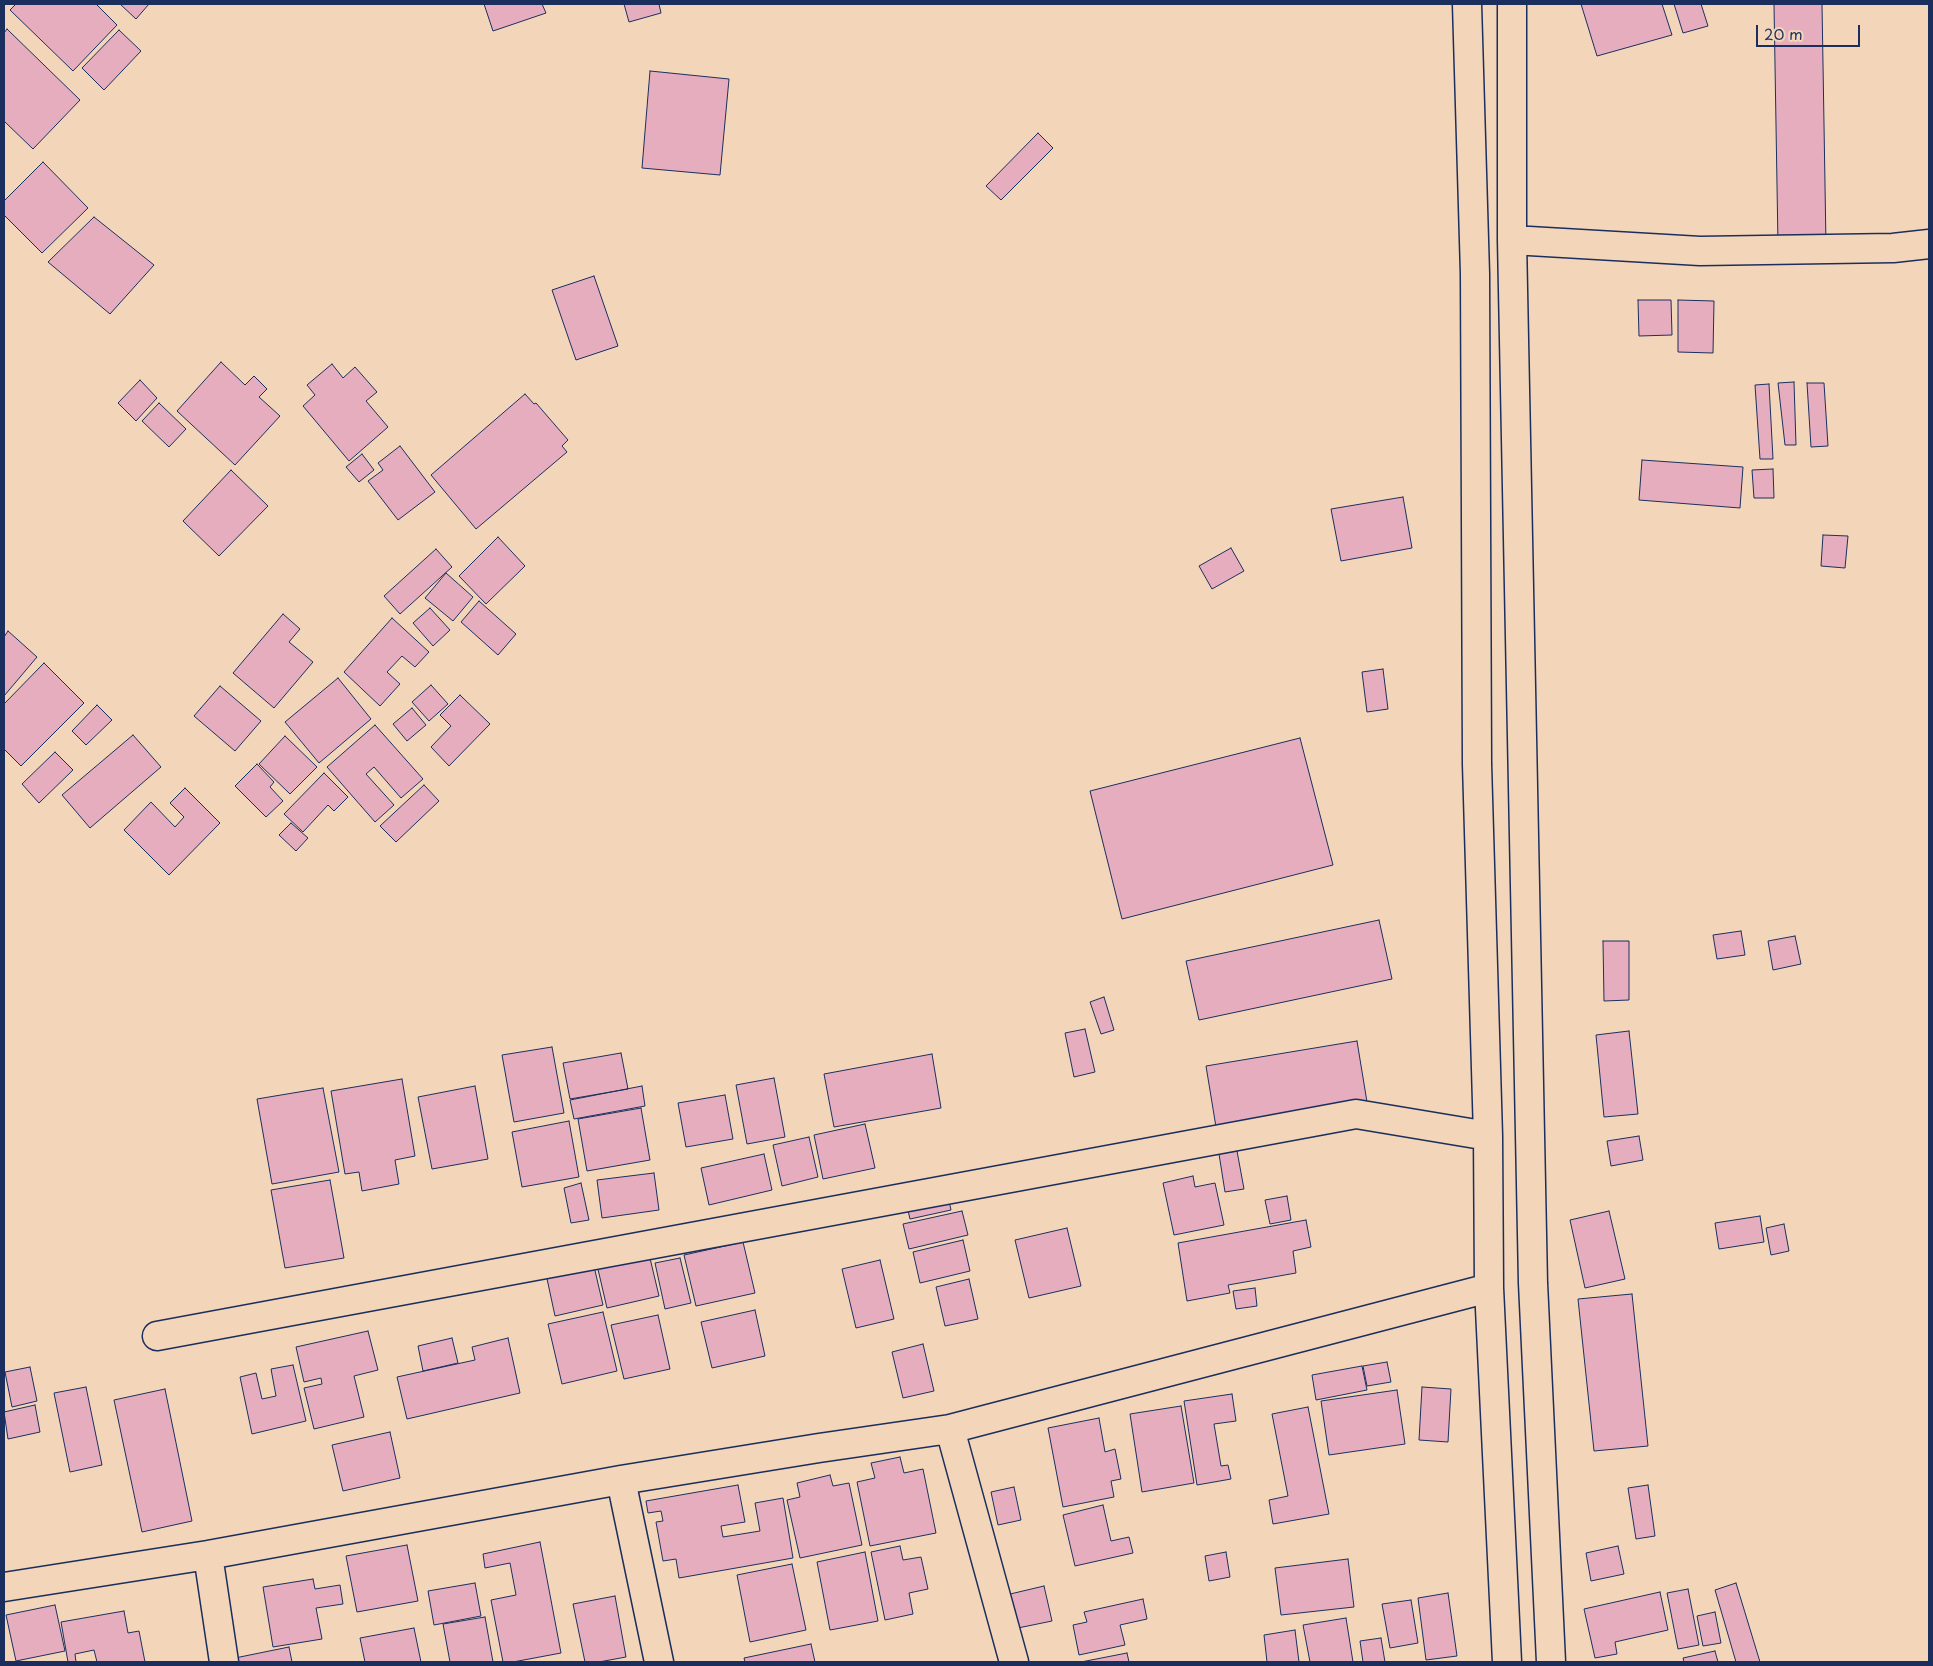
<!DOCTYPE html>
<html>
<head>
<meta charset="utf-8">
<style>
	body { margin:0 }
	#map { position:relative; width:1933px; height:1666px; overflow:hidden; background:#f3d5b9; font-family:"Playpen Sans",sans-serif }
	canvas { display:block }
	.frame { position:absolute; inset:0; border:5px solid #1b2f5e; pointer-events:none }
	.scale { position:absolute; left:1756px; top:25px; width:104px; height:22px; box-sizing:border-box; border:2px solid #1b2f5e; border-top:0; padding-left:6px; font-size:15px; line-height:18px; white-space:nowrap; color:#1b2f5e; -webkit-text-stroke:4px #f3d5b9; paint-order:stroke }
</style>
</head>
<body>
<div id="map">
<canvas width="1933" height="1666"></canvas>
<div class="frame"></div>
<div class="scale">20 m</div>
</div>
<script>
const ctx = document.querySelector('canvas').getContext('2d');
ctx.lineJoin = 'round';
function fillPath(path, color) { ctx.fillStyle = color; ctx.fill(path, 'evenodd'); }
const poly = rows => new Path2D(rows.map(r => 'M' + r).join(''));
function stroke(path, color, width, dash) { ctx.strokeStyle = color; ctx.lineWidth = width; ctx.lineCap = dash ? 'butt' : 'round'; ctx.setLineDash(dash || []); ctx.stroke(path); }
const building = poly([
	[16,4,96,4,117,25,73,71,10,10,16,4],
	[120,4,149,4,136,19,120,4],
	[484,4,542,4,546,13,493,31,484,4],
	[624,4,659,4,661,13,629,22,624,4],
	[1581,4,1662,4,1672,35,1597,56,1581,4],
	[1674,4,1701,4,1708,26,1683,33,1674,4],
	[1774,4,1822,4,1826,245,1778,245,1774,4],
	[7,29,80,100,33,149,4,121,4,33,7,29],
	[119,30,141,51,104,90,82,68,119,30],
	[650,71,729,79,720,175,642,168,650,71],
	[1038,133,1053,148,1001,200,986,186,1038,133],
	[43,162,88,208,42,253,4,215,4,201,43,162],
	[94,217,154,265,110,314,48,262,94,217],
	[594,276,618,346,576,360,552,290,594,276],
	[1638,300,1671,300,1672,335,1639,336,1638,300],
	[1678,300,1714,301,1713,353,1678,352,1678,300],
	[221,362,245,385,254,376,267,389,259,397,280,416,235,465,177,411,221,362],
	[332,364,343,378,355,367,377,392,366,401,388,427,349,461,303,406,315,395,307,385,332,364],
	[140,380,157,398,136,421,118,403,140,380],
	[1794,382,1796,445,1785,445,1778,383,1794,382],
	[1807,383,1824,383,1828,446,1811,447,1807,383],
	[1769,384,1773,459,1760,459,1755,385,1769,384],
	[525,394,534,404,536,403,568,440,562,446,567,452,476,529,431,475,525,394],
	[159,403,186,429,169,447,142,421,159,403],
	[400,446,435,492,398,520,368,481,383,470,378,463,400,446],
	[362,454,374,470,359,482,346,467,362,454],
	[1642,460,1743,467,1740,508,1639,500,1642,460],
	[1773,469,1774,498,1754,498,1752,470,1773,469],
	[231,470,268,506,219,556,183,521,231,470],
	[1403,497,1412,548,1341,561,1331,509,1403,497],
	[1823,535,1848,536,1845,568,1821,566,1823,535],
	[498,537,525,566,486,604,459,576,498,537],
	[1231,548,1244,571,1212,589,1199,566,1231,548],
	[436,549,452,567,400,614,384,596,436,549],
	[446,573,473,597,453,621,425,598,446,573],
	[479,601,516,634,498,655,461,622,479,601],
	[430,608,450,630,433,646,413,623,430,608],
	[283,614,300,629,289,642,313,662,274,708,233,673,283,614],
	[392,618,429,652,415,667,402,656,387,672,400,684,380,706,344,672,392,618],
	[8,631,37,657,4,696,4,637,8,631],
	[44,663,84,703,21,766,4,749,4,704,44,663],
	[1383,669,1388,709,1367,712,1362,672,1383,669],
	[338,678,371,719,319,763,285,722,338,678],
	[431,685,448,704,429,721,412,702,431,685],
	[220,686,261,721,235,751,194,716,220,686],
	[460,695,490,724,449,766,431,747,451,726,440,715,460,695],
	[97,705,112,720,86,745,72,731,97,705],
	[412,708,426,725,407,741,393,724,412,708],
	[375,725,423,779,401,798,374,767,366,774,394,805,375,822,327,767,375,725],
	[133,735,161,767,90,828,62,795,133,735],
	[285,736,317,767,290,794,259,764,285,736],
	[1300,738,1333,865,1122,919,1090,791,1300,738],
	[55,752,73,770,39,803,22,784,55,752],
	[257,764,274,782,270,787,283,801,266,817,235,786,257,764],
	[324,773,348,797,334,811,328,805,303,832,284,814,324,773],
	[424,785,439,801,396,842,380,826,424,785],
	[185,788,220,823,169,875,124,830,151,802,175,827,184,817,170,803,185,788],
	[291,823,308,838,296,851,279,835,291,823],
	[1379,920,1392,979,1199,1020,1186,961,1379,920],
	[1741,931,1745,955,1717,959,1713,935,1741,931],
	[1795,936,1801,964,1773,970,1768,941,1795,936],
	[1603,941,1629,941,1629,1000,1604,1001,1603,941],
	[1104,997,1114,1030,1101,1034,1090,1002,1104,997],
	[1085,1029,1095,1072,1074,1077,1065,1033,1085,1029],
	[1629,1031,1638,1114,1604,1117,1596,1035,1629,1031],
	[1357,1041,1367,1102,1216,1127,1206,1066,1357,1041],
	[552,1047,564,1113,514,1122,502,1055,552,1047],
	[621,1053,628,1089,570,1099,563,1063,621,1053],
	[932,1054,941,1108,834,1127,824,1074,932,1054],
	[774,1078,785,1137,747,1144,736,1085,774,1078],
	[402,1079,415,1156,395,1160,399,1184,362,1191,359,1172,345,1174,331,1091,402,1079],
	[475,1086,488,1159,432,1169,418,1097,475,1086],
	[642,1086,645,1106,574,1119,570,1100,642,1086],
	[323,1088,339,1172,272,1184,257,1099,323,1088],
	[725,1095,733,1139,686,1147,678,1103,725,1095],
	[641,1108,650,1160,587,1171,578,1119,641,1108],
	[569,1121,579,1177,522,1187,512,1132,569,1121],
	[865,1124,875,1168,823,1179,814,1135,865,1124],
	[1639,1136,1643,1160,1611,1166,1607,1141,1639,1136],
	[809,1137,818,1177,782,1186,773,1145,809,1137],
	[1237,1151,1244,1189,1225,1192,1219,1154,1237,1151],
	[764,1154,772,1190,709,1205,701,1168,764,1154],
	[654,1173,659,1210,602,1218,597,1180,654,1173],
	[1193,1176,1195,1187,1215,1183,1224,1225,1174,1235,1163,1183,1193,1176],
	[330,1180,344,1258,285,1268,271,1190,330,1180],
	[581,1183,589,1220,571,1223,564,1188,581,1183],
	[947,1192,951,1210,910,1219,906,1202,947,1192],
	[1287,1196,1291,1220,1270,1224,1265,1200,1287,1196],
	[962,1211,968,1235,909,1249,903,1224,962,1211],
	[1609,1211,1625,1279,1585,1288,1570,1220,1609,1211],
	[1760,1216,1764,1242,1719,1249,1715,1223,1760,1216],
	[1306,1220,1311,1247,1293,1251,1296,1273,1228,1285,1230,1293,1187,1301,1178,1243,1306,1220],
	[1784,1224,1789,1251,1771,1255,1766,1228,1784,1224],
	[1067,1228,1081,1286,1029,1298,1015,1240,1067,1228],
	[963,1240,970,1271,920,1283,913,1252,963,1240],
	[743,1242,755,1293,696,1306,684,1255,743,1242],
	[649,1254,659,1296,607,1308,597,1265,649,1254],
	[680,1258,691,1303,665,1309,655,1263,680,1258],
	[880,1260,894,1319,856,1328,842,1269,880,1260],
	[593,1262,603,1305,555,1316,546,1274,593,1262],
	[969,1279,978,1319,945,1326,936,1287,969,1279],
	[1255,1288,1257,1306,1236,1309,1233,1291,1255,1288],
	[1632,1294,1648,1446,1594,1451,1578,1299,1632,1294],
	[755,1310,765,1356,712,1368,701,1322,755,1310],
	[603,1312,617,1371,562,1384,548,1324,603,1312],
	[658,1315,670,1369,624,1379,611,1325,658,1315],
	[368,1331,378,1370,354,1376,364,1417,314,1429,304,1388,322,1384,321,1378,304,1382,296,1347,368,1331],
	[452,1338,458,1363,423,1371,418,1346,452,1338],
	[508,1338,520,1393,407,1419,397,1377,475,1360,472,1347,508,1338],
	[923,1344,934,1391,903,1398,892,1352,923,1344],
	[1387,1362,1391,1382,1367,1386,1363,1366,1387,1362],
	[293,1365,306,1421,252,1434,240,1377,256,1373,262,1399,276,1396,271,1369,293,1365],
	[1362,1366,1367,1390,1316,1400,1312,1375,1362,1366],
	[30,1367,37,1401,12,1407,5,1372,30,1367],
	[86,1387,102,1465,70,1472,54,1393,86,1387],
	[1422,1387,1451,1389,1448,1442,1419,1440,1422,1387],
	[165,1389,192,1521,142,1532,114,1400,165,1389],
	[1397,1390,1405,1444,1329,1455,1321,1401,1397,1390],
	[1232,1394,1236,1421,1214,1424,1221,1466,1228,1465,1231,1479,1197,1485,1184,1401,1232,1394],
	[35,1405,40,1432,8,1439,4,1412,35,1405],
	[1181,1406,1194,1483,1142,1492,1130,1414,1181,1406],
	[1308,1407,1329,1514,1273,1524,1269,1500,1288,1496,1272,1414,1308,1407],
	[1099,1418,1105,1452,1115,1449,1121,1479,1111,1481,1114,1497,1063,1507,1048,1428,1099,1418],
	[390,1432,400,1478,343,1491,332,1445,390,1432],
	[900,1457,904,1473,923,1469,936,1533,870,1546,857,1482,875,1478,871,1463,900,1457],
	[830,1475,833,1486,849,1483,862,1545,800,1558,787,1500,800,1497,797,1483,830,1475],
	[738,1485,745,1522,721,1526,723,1537,760,1531,755,1503,783,1498,793,1558,679,1578,676,1559,663,1561,656,1522,663,1521,661,1511,648,1513,646,1501,738,1485],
	[1648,1485,1655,1536,1636,1539,1628,1488,1648,1485],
	[1014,1487,1021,1520,998,1525,991,1492,1014,1487],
	[1103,1505,1111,1541,1129,1537,1133,1553,1075,1566,1063,1515,1103,1505],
	[540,1542,561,1653,513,1662,503,1662,491,1600,516,1595,510,1563,485,1568,483,1554,540,1542],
	[407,1545,418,1601,357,1612,346,1556,407,1545],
	[900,1546,903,1560,921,1557,928,1589,909,1593,913,1614,885,1620,871,1552,900,1546],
	[1618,1546,1624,1574,1591,1581,1586,1553,1618,1546],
	[865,1552,878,1621,830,1630,817,1562,865,1552],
	[1226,1552,1230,1577,1209,1581,1205,1556,1226,1552],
	[1348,1559,1354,1607,1281,1615,1275,1568,1348,1559],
	[792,1564,806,1630,750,1642,737,1575,792,1564],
	[313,1579,315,1589,340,1585,343,1604,316,1608,322,1639,273,1647,263,1587,313,1579],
	[475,1583,481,1616,434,1625,428,1591,475,1583],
	[1736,1583,1760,1662,1736,1662,1715,1590,1736,1583],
	[1044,1586,1052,1621,1013,1629,1006,1595,1044,1586],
	[1688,1589,1699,1645,1678,1649,1667,1593,1688,1589],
	[1660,1592,1668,1630,1615,1642,1617,1654,1595,1658,1584,1609,1660,1592],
	[1448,1593,1457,1656,1426,1660,1418,1598,1448,1593],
	[615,1596,626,1657,599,1662,585,1662,573,1604,615,1596],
	[1143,1599,1147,1619,1120,1625,1125,1645,1079,1655,1073,1625,1087,1622,1084,1612,1143,1599],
	[1411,1600,1418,1643,1390,1648,1382,1604,1411,1600],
	[55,1605,65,1651,16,1661,6,1615,55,1605],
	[124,1611,128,1633,139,1631,145,1662,97,1662,94,1650,75,1654,76,1662,68,1662,61,1622,124,1611],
	[1715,1612,1721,1643,1703,1646,1697,1616,1715,1612],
	[485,1617,493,1662,450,1662,443,1624,485,1617],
	[1346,1618,1353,1662,1310,1662,1303,1625,1346,1618],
	[414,1628,421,1662,365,1662,360,1638,414,1628],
	[1295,1630,1299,1662,1267,1662,1264,1635,1295,1630],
	[1381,1638,1385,1662,1363,1662,1360,1641,1381,1638],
	[811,1644,815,1662,745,1662,744,1658,811,1644],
	[289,1647,292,1662,235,1662,235,1658,289,1647],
	[1715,1651,1718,1662,1684,1662,1683,1658,1715,1651],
	[1127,1653,1129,1662,1081,1662,1127,1653]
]);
const minor = poly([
	[1467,4,1475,274,1477,764,1488,1136,1489,1288,1507,1662],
	[1512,4,1512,240,1533,1283,1551,1662],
	[1512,240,1700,251,1893,248,1929,244],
	[157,1336,1356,1114,1488,1136],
	[950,1429,1014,1662],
	[621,1480,659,1662],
	[208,1555,224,1662],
	[4,1587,208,1555,621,1480,819,1448,950,1429,1489,1288]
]);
fillPath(building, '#e6adbf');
stroke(building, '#1b2f5e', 1);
stroke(minor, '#1b2f5e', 31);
stroke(minor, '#f3d5b9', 28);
</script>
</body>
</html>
